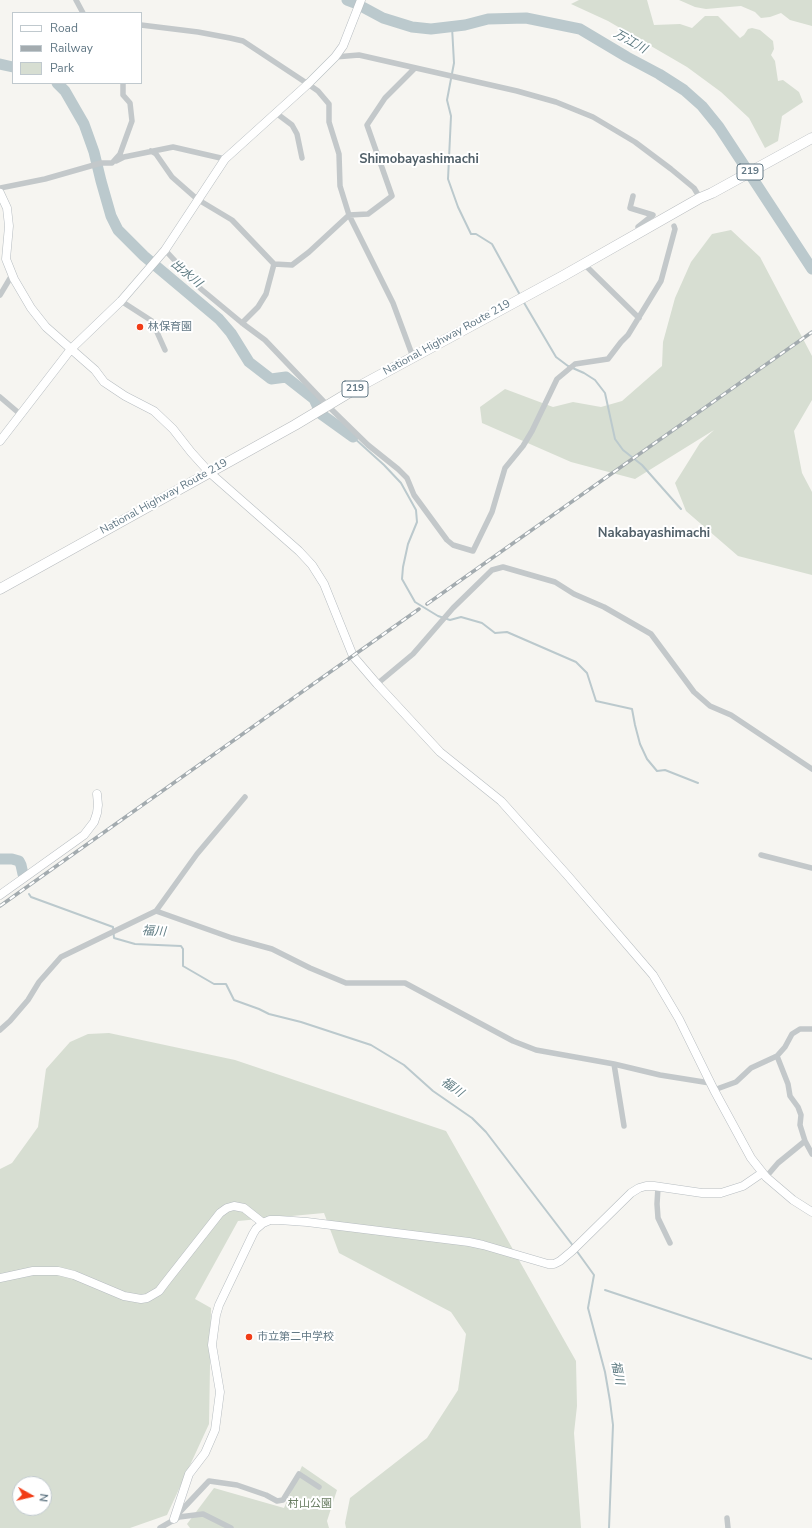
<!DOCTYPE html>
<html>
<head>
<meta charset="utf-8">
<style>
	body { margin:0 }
	#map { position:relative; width:812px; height:1528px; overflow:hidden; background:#f6f5f1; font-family:"Nunito Sans",sans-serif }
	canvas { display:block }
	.legend { position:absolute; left:12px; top:12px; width:130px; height:72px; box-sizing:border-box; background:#fff; border:1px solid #c0c9ce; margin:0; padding:5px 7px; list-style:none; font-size:12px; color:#627885 }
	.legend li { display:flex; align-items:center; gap:8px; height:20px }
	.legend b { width:20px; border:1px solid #c0c9ce }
	.north { position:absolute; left:12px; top:1476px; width:40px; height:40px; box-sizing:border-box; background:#fff; border:1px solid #c0c9ce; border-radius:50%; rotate:98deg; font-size:11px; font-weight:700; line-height:16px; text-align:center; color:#627885 }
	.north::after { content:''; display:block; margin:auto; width:14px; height:18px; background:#f13c16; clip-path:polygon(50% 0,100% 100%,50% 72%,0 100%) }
</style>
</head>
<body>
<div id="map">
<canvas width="812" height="1528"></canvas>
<ul class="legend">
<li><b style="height:5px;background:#fff"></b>Road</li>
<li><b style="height:5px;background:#a3abaf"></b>Railway</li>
<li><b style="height:11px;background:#d7ded2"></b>Park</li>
</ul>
<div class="north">N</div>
</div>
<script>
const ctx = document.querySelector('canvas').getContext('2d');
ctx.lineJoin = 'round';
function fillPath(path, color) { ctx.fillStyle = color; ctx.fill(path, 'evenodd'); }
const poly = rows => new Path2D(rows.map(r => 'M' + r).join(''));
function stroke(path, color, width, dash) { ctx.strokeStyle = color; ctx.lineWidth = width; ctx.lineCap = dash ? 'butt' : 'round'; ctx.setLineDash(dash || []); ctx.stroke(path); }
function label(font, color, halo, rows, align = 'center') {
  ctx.font = font + ' "Nunito Sans","Noto Sans JP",sans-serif'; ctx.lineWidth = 4; ctx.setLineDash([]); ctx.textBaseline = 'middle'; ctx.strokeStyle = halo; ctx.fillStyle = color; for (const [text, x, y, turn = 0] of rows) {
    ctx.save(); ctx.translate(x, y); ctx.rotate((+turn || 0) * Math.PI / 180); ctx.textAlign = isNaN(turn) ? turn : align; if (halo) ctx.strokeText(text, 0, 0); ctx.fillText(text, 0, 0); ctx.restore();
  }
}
const green = poly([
	[579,0,647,0,654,25,680,24,692,28,705,16,718,16,740,38,744,35,748,29,752,28,760,30,773,41,774,49,771,55,775,61,778,81,783,80,799,92,803,102,782,116,778,141,765,148,749,118,721,92,687,67,608,21,571,4],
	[679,0,812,0,812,26,790,20,781,13,770,17,761,18,755,12,741,6,706,9,695,7],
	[731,230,760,257,812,356,812,400,794,431,802,473,812,492,812,575,738,556,686,511,675,483,700,443,714,430,635,479,571,462,482,423,480,407,505,389,553,407,573,402,601,407,622,401,662,366,663,342,675,298,691,262,712,234],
	[109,1033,235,1060,446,1131,576,1361,577,1406,574,1433,581,1528,346,1528,345,1523,350,1498,427,1438,458,1390,466,1334,451,1312,339,1253,324,1213,238,1221,195,1299,211,1308,209,1424,167,1515,130,1528,0,1528,0,1169,12,1163,38,1127,46,1069,70,1042,88,1034],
	[20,1484,44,1484,44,1508,20,1508],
	[302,1466,337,1490,327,1521,329,1528,190,1528,187,1524,214,1488,284,1508]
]);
const stream = poly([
	[452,27,454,63,447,100,451,116,448,179,458,207,471,234,476,234,492,244,520,295],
	[523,301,556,357,568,366,584,373,595,380,605,393,615,439,623,450,642,465,681,509],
	[353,437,384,465,401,483,416,510,417,522,408,544,403,567,402,579,415,602,438,616,450,620,461,617,482,623,495,633,507,632,576,662,587,673,596,701,632,709,635,725,640,744,647,759,657,771,665,770,698,783],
	[29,894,31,897,113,927,114,938,135,944,181,946,183,949,183,966,214,984,226,984,234,1000,259,1009,269,1014,301,1022,371,1045,404,1065,433,1091,472,1118,486,1132,574,1247],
	[576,1250,594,1275,588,1308,605,1372,610,1401,613,1425,609,1528],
	[605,1290,812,1359]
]);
const river = poly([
	[347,0,355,3,383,18,412,27,431,29,465,25,488,19,526,18,580,29,627,57,659,74,684,90,702,106,719,127,812,269],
	[0,64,13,67],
	[57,83,65,91,84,124,94,152,101,181,111,216,118,230,144,256,219,319,231,333,249,362,271,379,286,377,314,399,321,414,353,437],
	[0,859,12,859,19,861,21,865,23,874]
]);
const street = poly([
	[76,0,83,13],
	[141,25,198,32,230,38,243,41,308,84,318,91,329,104,329,122,339,154,340,186,349,215,393,303,413,357],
	[335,57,359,55,517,91,556,102,593,117,635,142,671,169,694,188,700,198],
	[276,113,292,125,297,134,302,158],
	[151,151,156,154,172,177,197,199,232,220,274,264],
	[116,161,124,157,173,147,225,159],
	[0,188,45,179,101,163,112,163,120,154,132,121,130,103,123,95,123,83],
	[633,196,630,208,653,215,638,227,640,232],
	[165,250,201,289,242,323,265,340,327,405,368,445,398,469,407,478,414,495,447,540,453,545,473,551,492,512,505,468,523,446,532,431,557,379,575,364,608,359,621,342,628,335,661,281,675,229,674,226],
	[584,264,639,318],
	[0,295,12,275],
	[121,301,152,321,165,350],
	[242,323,258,307,266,294,274,264,292,265,309,252,349,215,368,214,392,196,367,125,385,98,415,68],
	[0,397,20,414],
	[377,684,413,654,453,608,492,570,503,567,555,582,574,594,604,607,651,634,694,692,710,706,731,715,812,769],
	[761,855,812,868],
	[156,911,232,938,272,949,310,968,346,983,405,983,513,1041,536,1050,614,1064,660,1075,710,1083],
	[0,1030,10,1021,28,1000,39,982,61,957,156,911,197,854,245,797],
	[777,1056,788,1084,790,1096,798,1107,801,1115,800,1125,805,1141,812,1154],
	[614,1064,624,1126],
	[714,1090,736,1082,751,1068,777,1056,785,1047,792,1034,800,1029,812,1029],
	[766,1177,778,1163,805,1141],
	[658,1187,657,1204,658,1218,670,1243],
	[176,1516,209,1481,237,1485,266,1495,277,1501,283,1500,299,1474,319,1487],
	[727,1518,728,1528],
	[160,1528,179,1517,203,1514,231,1528]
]);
const secondary = poly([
	[0,193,7,208,9,226,6,259,14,279,31,308,46,327,95,370,104,382,125,396,154,411,173,429,191,452,209,472,299,551,312,565,324,584,353,656,377,684,440,752,501,801,568,876,653,975,679,1019,714,1090,751,1158,766,1177,793,1200,812,1212],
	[0,441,71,349,121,301,165,250,225,159,308,84,335,57,343,46,361,0],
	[0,895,84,835,94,822,97,813,98,805,97,794],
	[0,1278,33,1271,58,1271,74,1275,124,1296,141,1299,147,1298,159,1291,165,1283,220,1213,227,1208,234,1206,244,1208,263,1223],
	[174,1519,189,1474,205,1453,215,1430,220,1392,212,1345,216,1315,219,1305,253,1234,256,1229,263,1223,270,1220,279,1220,307,1222,469,1242,483,1245,548,1264,554,1264,560,1261,572,1251,631,1193,639,1188,646,1186,654,1186,702,1193,721,1193,743,1186,762,1173]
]);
const highway = poly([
	[0,589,295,425,360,386,563,276,700,198,712,193,812,138]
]);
const rail = poly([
	[427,604,812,332],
	[0,906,419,609]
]);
const markers = [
	[140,327,4,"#f13c16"],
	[249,1337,4,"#f13c16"]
];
const shields = [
	[750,172,26],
	[355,389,26]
];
const shieldNames = [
	["219",750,172],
	["219",355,389]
];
const poiNames = [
	["林保育園",148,327],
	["市立第二中学校",257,1337]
];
const streetNames = [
	["National Highway Route 219",447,338,-29],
	["National Highway Route 219",164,497,-29]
];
const parkNames = [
	["村山公園",310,1504]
];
const waterNames = [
	["万江川",630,42,29],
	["出水川",186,274,40],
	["福川",154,932,3],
	["福川",452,1088,35],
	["福川",617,1373,79]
];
const quarterNames = [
	["Shimobayashimachi",419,160],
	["Nakabayashimachi",654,534]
];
fillPath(green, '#d7ded2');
stroke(stream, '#bbc9cd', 2);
stroke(river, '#bbc9cd', 11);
stroke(secondary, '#b7bdc1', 9);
stroke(highway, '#b7bbbe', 11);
stroke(street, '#c3c8ca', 5.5);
stroke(secondary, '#fff', 8);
stroke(highway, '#fff', 10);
stroke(rail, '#a3abaf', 3.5);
stroke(rail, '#fff', 2, [6]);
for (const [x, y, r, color] of markers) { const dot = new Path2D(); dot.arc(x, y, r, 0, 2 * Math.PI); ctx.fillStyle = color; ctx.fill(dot); stroke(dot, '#fff', 1.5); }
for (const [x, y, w] of shields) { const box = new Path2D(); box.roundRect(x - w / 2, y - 8, w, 16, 3); ctx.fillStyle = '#fff'; ctx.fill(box); stroke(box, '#627885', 1); }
label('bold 10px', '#627885', null, shieldNames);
label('11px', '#627885', '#fff', poiNames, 'left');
label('11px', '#627885', '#fff', streetNames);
label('11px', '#687c61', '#fff', parkNames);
label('italic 12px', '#5e7b82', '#fff', waterNames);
label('bold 13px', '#516069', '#fff', quarterNames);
</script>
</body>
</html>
